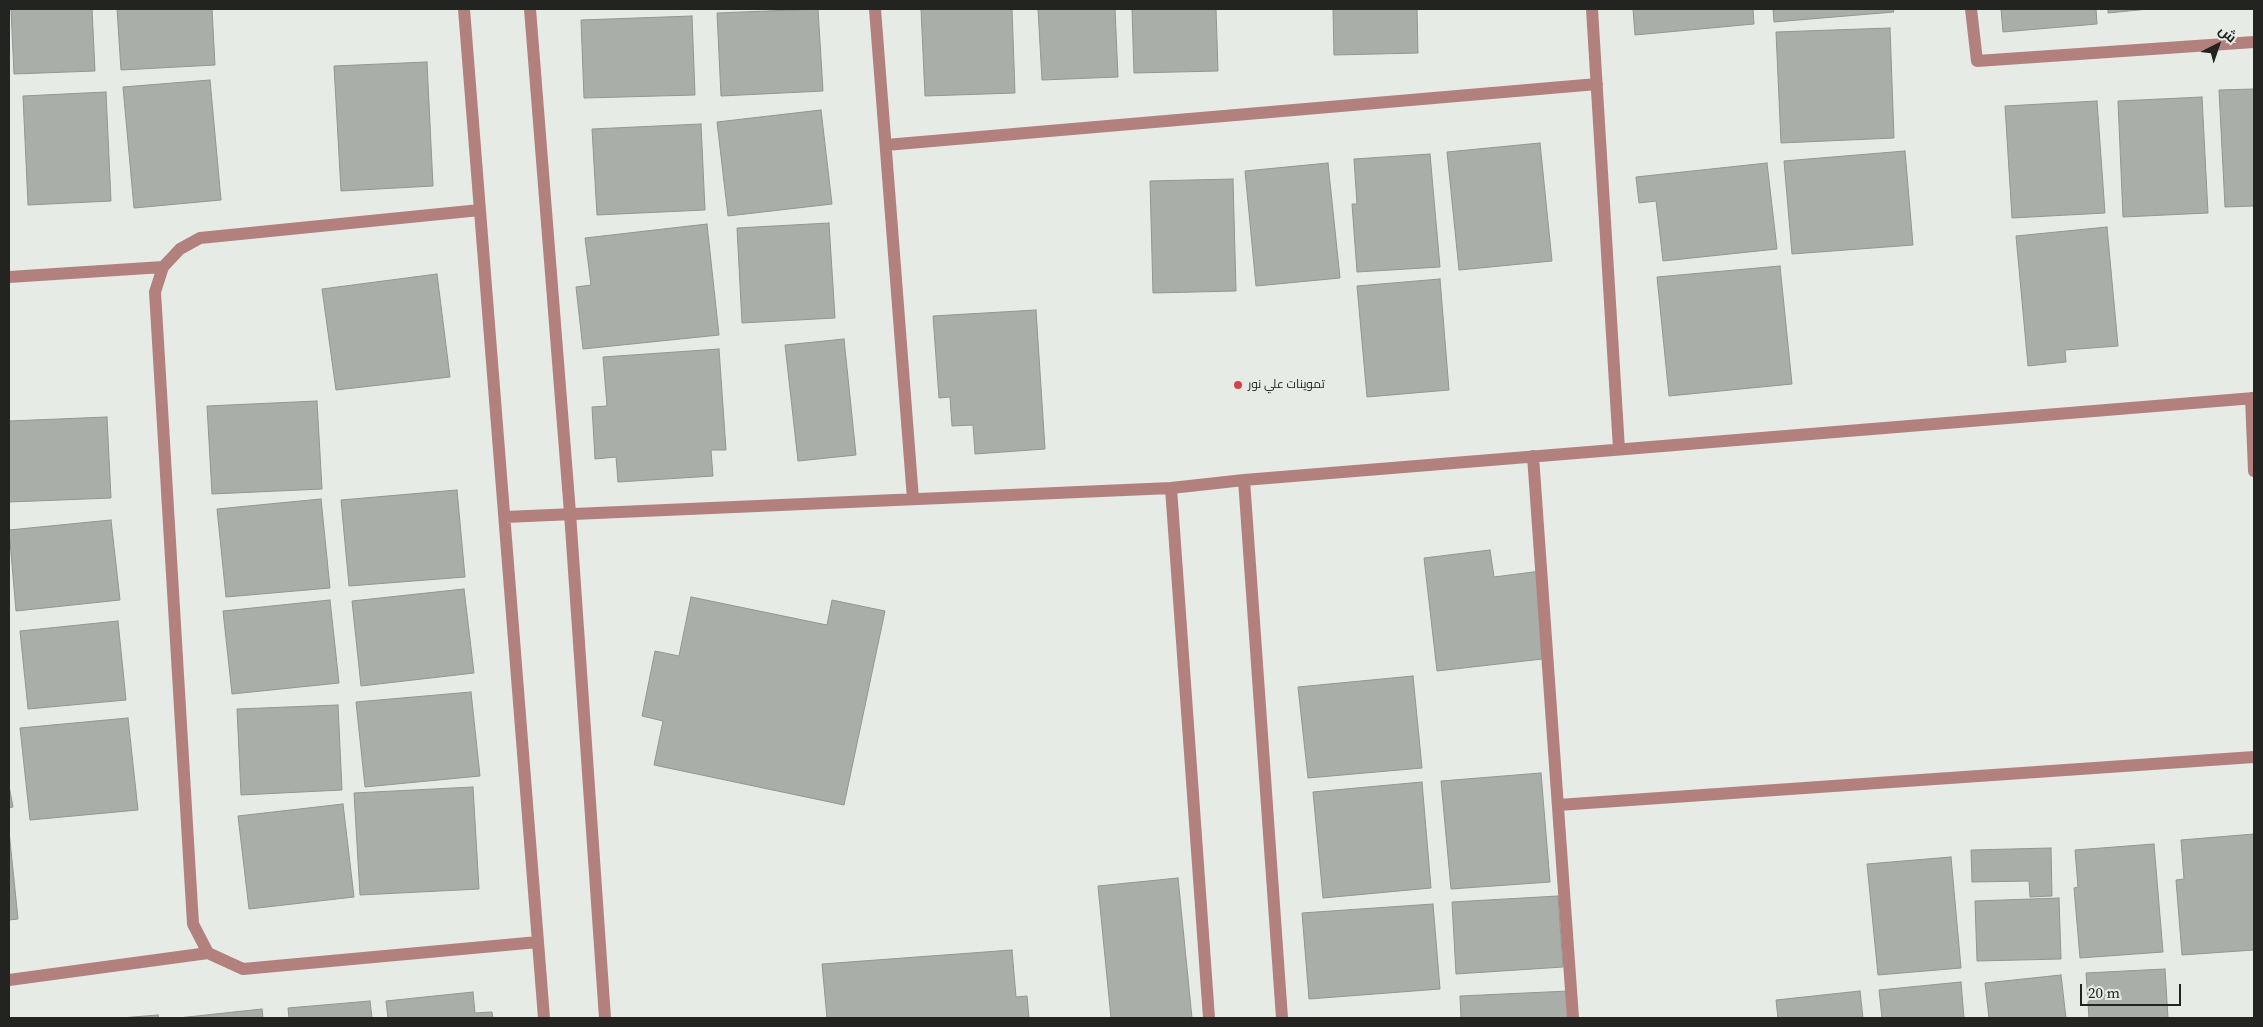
<!DOCTYPE html>
<html>
<head>
<meta charset="utf-8">
<style>
	body { margin:0 }
	#map { position:relative; width:2263px; height:1027px; overflow:hidden; background:#e7ebe6; font-family:"Source Serif 4",Cairo,serif }
	canvas { display:block }
	.frame { position:absolute; inset:0; border:10px solid #232422; pointer-events:none }
	.north { position:absolute; left:2193px; top:20px; width:50px; height:50px; -webkit-text-stroke:4px #e7ebe6; paint-order:stroke; rotate:41deg; font-size:14px; font-weight:700; line-height:20px; text-align:center; color:#232422 }
	.north::after { content:''; display:block; margin:auto; width:18px; height:22px; background:#232422; clip-path:polygon(50% 0,100% 100%,50% 72%,0 100%) }
	.scale { position:absolute; left:2080px; top:984px; width:101px; height:22px; box-sizing:border-box; border:2px solid #232422; border-top:0; padding-left:6px; font-size:15px; line-height:18px; white-space:nowrap; color:#232422; -webkit-text-stroke:4px #e7ebe6; paint-order:stroke }
</style>
</head>
<body>
<div id="map">
<canvas width="2263" height="1027"></canvas>
<div class="frame"></div>
<div class="north">ش</div>
<div class="scale">20 m</div>
</div>
<script>
const ctx = document.querySelector('canvas').getContext('2d');
ctx.lineJoin = 'round';
function fillPath(path, color) { ctx.fillStyle = color; ctx.fill(path, 'evenodd'); }
const poly = rows => new Path2D(rows.map(r => 'M' + r).join(''));
function stroke(path, color, width, dash) { ctx.strokeStyle = color; ctx.lineWidth = width; ctx.lineCap = dash ? 'butt' : 'round'; ctx.setLineDash(dash || []); ctx.stroke(path); }
function label(font, color, halo, rows, align = 'center') {
  ctx.font = font + ' "Source Serif 4",Cairo,serif'; ctx.lineWidth = 4; ctx.setLineDash([]); ctx.textBaseline = 'middle'; ctx.strokeStyle = halo; ctx.fillStyle = color; for (const [text, x, y, turn = 0] of rows) {
    ctx.save(); ctx.translate(x, y); ctx.rotate((+turn || 0) * Math.PI / 180); ctx.textAlign = isNaN(turn) ? turn : align; if (halo) ctx.strokeText(text, 0, 0); ctx.fillText(text, 0, 0); ctx.restore();
  }
}
const building = poly([
	[11,9,92,9,95,71,14,74,11,9],
	[117,9,212,9,215,65,121,70,117,9],
	[818,9,823,91,721,96,717,13,818,9],
	[921,9,1012,9,1015,93,925,96,921,9],
	[1038,9,1115,9,1118,77,1042,80,1038,9],
	[1132,9,1216,9,1218,71,1134,73,1132,9],
	[1333,9,1417,9,1418,53,1334,55,1333,9],
	[1633,9,1753,9,1754,24,1635,35,1633,9],
	[1773,9,1893,9,1894,12,1774,22,1773,9],
	[2001,9,2096,9,2097,24,2003,32,2001,9],
	[2108,9,2149,9,2108,13,2108,9],
	[692,16,695,95,584,98,581,20,692,16],
	[1890,28,1894,138,1781,143,1776,32,1890,28],
	[427,62,433,186,341,191,334,66,427,62],
	[210,80,221,200,134,208,123,87,210,80],
	[2254,89,2254,206,2225,207,2219,90,2254,89],
	[106,92,111,201,28,205,23,96,106,92],
	[2202,97,2208,213,2123,217,2118,101,2202,97],
	[2097,101,2105,213,2012,218,2005,106,2097,101],
	[821,110,832,204,728,216,717,122,821,110],
	[701,124,705,210,597,215,592,129,701,124],
	[1540,143,1552,261,1459,270,1447,152,1540,143],
	[1905,151,1913,245,1792,254,1784,161,1905,151],
	[1430,154,1440,267,1357,272,1352,204,1357,204,1354,159,1430,154],
	[1328,163,1340,278,1256,286,1245,171,1328,163],
	[1767,163,1777,249,1663,261,1656,201,1639,203,1636,177,1767,163],
	[1233,179,1236,291,1153,293,1150,181,1233,179],
	[829,223,835,318,742,323,737,228,829,223],
	[707,224,719,335,583,349,576,287,591,285,585,238,707,224],
	[2107,227,2118,346,2065,350,2066,362,2028,366,2016,236,2107,227],
	[1780,266,1792,384,1669,396,1657,277,1780,266],
	[437,274,450,377,336,390,322,289,437,274],
	[1440,279,1449,390,1367,397,1357,286,1440,279],
	[1036,310,1045,449,975,454,973,425,952,426,950,397,939,398,933,316,1036,310],
	[844,339,856,455,798,461,785,345,844,339],
	[719,349,726,450,711,450,713,476,618,482,616,457,595,459,592,407,607,406,603,357,719,349],
	[317,401,322,489,212,494,207,406,317,401],
	[107,417,111,498,9,502,9,421,107,417],
	[457,490,465,577,349,586,341,500,457,490],
	[321,499,330,588,226,597,217,509,321,499],
	[111,520,120,600,16,611,9,530,111,520],
	[1490,550,1494,577,1541,571,1551,658,1437,671,1424,558,1490,550],
	[464,589,474,673,361,686,352,601,464,589],
	[691,597,827,625,832,600,885,611,844,805,654,765,663,721,642,716,655,651,679,656,691,597],
	[330,600,339,683,232,694,223,611,330,600],
	[118,621,126,700,28,709,20,631,118,621],
	[1413,676,1422,768,1308,778,1298,687,1413,676],
	[471,692,480,776,365,787,356,702,471,692],
	[338,705,342,790,241,795,237,709,338,705],
	[128,718,138,810,30,820,20,728,128,718],
	[1541,773,1550,882,1451,889,1441,781,1541,773],
	[1422,782,1431,888,1323,898,1313,792,1422,782],
	[9,786,13,807,9,808,9,786],
	[473,787,479,889,360,895,354,793,473,787],
	[343,804,354,897,249,909,238,816,343,804],
	[9,831,18,919,9,920,9,831],
	[2254,834,2254,950,2182,955,2176,880,2184,879,2181,840,2254,834],
	[2154,844,2163,952,2080,958,2074,888,2078,887,2075,850,2154,844],
	[2051,848,2052,896,2030,897,2029,881,1972,882,1971,850,2051,848],
	[1951,857,1961,968,1878,975,1867,864,1951,857],
	[1178,878,1192,1018,1111,1018,1098,886,1178,878],
	[1558,896,1563,967,1456,974,1452,902,1558,896],
	[2059,898,2061,959,1977,961,1975,901,2059,898],
	[1433,904,1440,989,1309,999,1302,913,1433,904],
	[1012,950,1016,997,1027,996,1029,1018,827,1018,822,964,1012,950],
	[2165,969,2168,1018,2089,1018,2086,973,2165,969],
	[2061,975,2066,1018,1989,1018,1985,983,2061,975],
	[1961,982,1964,1018,1882,1018,1879,990,1961,982],
	[1569,991,1571,1018,1461,1018,1460,996,1569,991],
	[1860,991,1863,1018,1778,1018,1776,1000,1860,991],
	[473,992,475,1013,492,1012,493,1018,388,1018,386,1001,473,992],
	[370,1001,372,1018,289,1018,288,1008,370,1001],
	[262,1009,263,1018,178,1018,262,1009],
	[158,1015,159,1018,121,1018,158,1015]
]);
const minor = poly([
	[464,9,544,1018],
	[530,9,570,513,605,1018],
	[875,9,913,499],
	[1592,9,1619,449],
	[1971,9,1977,61,2254,42],
	[886,145,1597,84],
	[480,210,200,238,180,249,163,267,155,292,193,924,208,953,243,969,538,942],
	[9,277,163,267],
	[2251,398,2254,471],
	[1533,456,1573,1018],
	[1244,480,1282,1018],
	[1171,488,1209,1018],
	[505,517,1171,488,1244,480,2254,398],
	[1558,805,2254,757],
	[9,980,208,953]
]);
const markers = [
	[1238,385,5,"#d24348"]
];
const poiNames = [
	["تموينات علي نور",1248,385]
];
fillPath(building, '#aaaea9');
stroke(building, '#929692', 1);
stroke(minor, '#b2817e', 12);
for (const [x, y, r, color] of markers) { const dot = new Path2D(); dot.arc(x, y, r, 0, 2 * Math.PI); ctx.fillStyle = color; ctx.fill(dot); stroke(dot, '#e7ebe6', 2); }
label('12px', '#232422', '#e7ebe6', poiNames, 'left');
</script>
</body>
</html>
